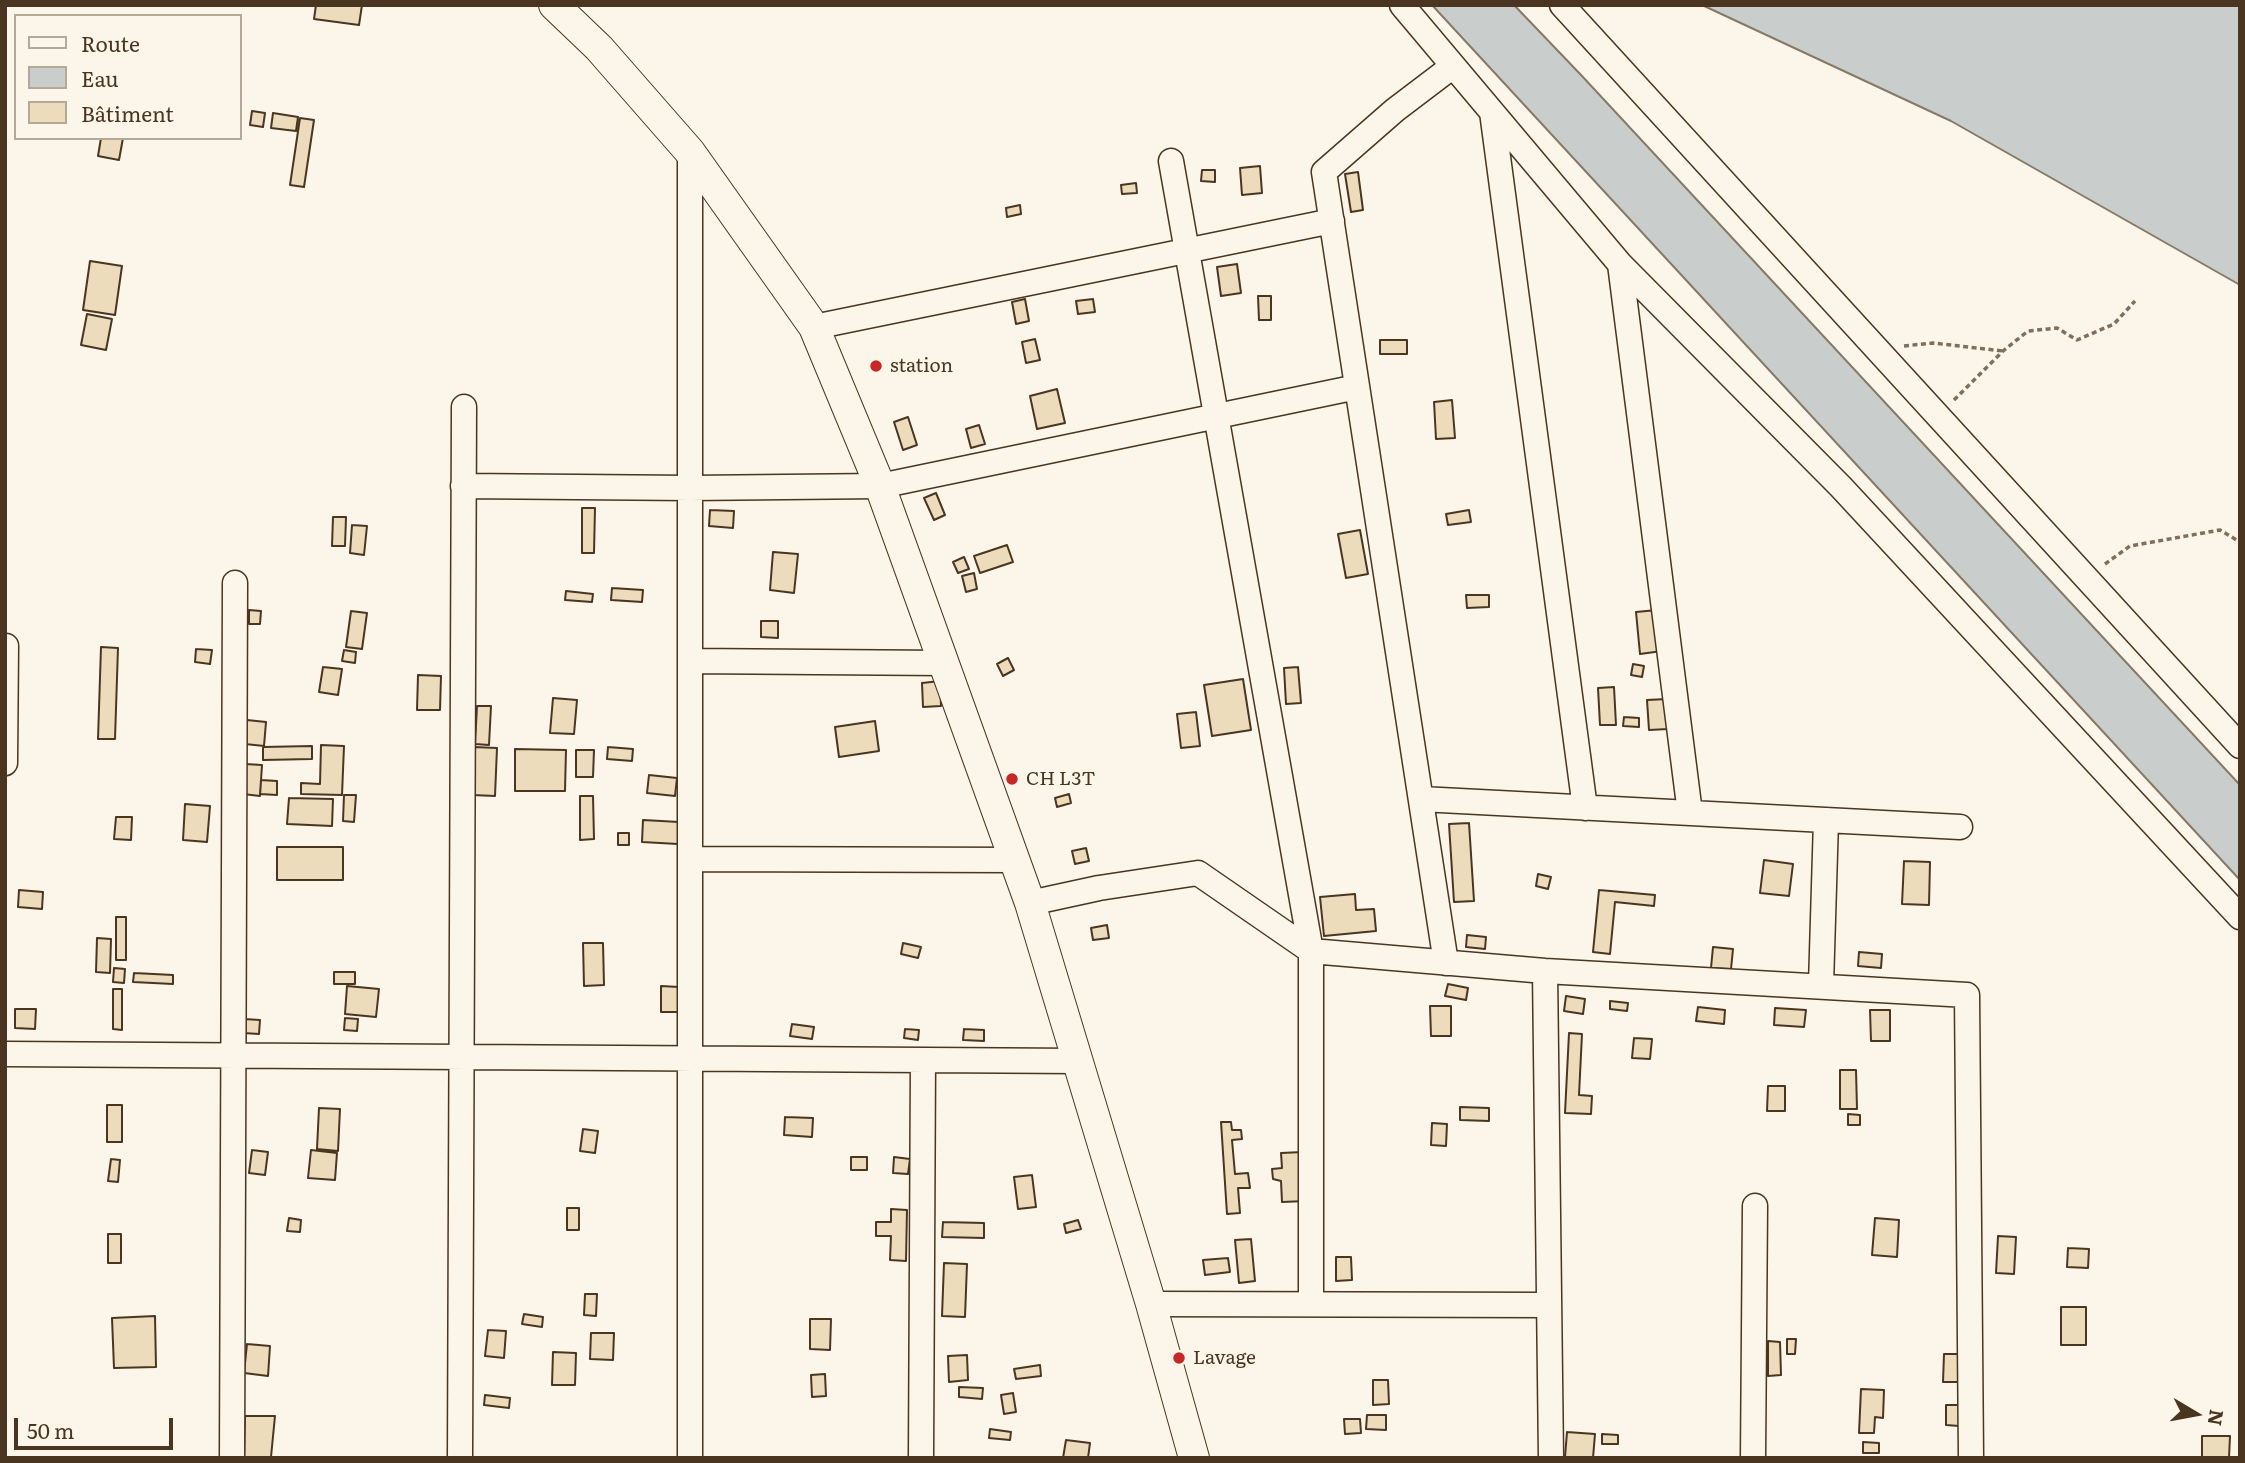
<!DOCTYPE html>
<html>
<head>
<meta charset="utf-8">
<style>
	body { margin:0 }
	#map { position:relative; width:2245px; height:1463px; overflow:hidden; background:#fbf6e9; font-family:Literata,serif }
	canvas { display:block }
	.frame { position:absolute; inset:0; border:7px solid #4a3520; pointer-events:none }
	.legend { position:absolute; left:14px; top:14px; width:228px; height:126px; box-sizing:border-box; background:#fbf6e9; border:2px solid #b4a999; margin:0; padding:9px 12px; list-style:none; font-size:21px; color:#4a3520 }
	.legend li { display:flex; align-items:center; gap:14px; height:35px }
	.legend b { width:35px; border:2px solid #b4a999 }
	.north { position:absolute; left:2161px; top:1379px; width:70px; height:70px; -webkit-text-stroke:5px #fbf6e9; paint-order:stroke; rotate:100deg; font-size:19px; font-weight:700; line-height:28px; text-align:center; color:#4a3520 }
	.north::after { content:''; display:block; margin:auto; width:24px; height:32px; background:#4a3520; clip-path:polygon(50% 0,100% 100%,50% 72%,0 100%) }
	.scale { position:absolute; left:14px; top:1418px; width:159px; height:32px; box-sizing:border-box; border:4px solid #4a3520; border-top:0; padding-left:9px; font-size:21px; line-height:24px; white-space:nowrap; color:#4a3520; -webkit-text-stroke:5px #fbf6e9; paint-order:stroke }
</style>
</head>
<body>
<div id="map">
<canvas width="2245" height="1463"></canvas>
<div class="frame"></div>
<ul class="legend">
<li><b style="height:9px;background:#fbf6e9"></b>Route</li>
<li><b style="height:19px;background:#c9cecd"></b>Eau</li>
<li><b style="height:19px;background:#ecdcbc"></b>Bâtiment</li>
</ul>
<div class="north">N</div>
<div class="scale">50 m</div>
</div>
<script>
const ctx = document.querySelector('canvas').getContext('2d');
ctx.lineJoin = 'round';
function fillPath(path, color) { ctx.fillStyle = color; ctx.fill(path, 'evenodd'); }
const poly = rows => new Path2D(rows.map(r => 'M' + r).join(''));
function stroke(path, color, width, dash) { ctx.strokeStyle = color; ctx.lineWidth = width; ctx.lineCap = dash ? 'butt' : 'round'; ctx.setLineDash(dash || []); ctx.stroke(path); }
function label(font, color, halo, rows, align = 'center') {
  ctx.font = font + ' Literata,serif'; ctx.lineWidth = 5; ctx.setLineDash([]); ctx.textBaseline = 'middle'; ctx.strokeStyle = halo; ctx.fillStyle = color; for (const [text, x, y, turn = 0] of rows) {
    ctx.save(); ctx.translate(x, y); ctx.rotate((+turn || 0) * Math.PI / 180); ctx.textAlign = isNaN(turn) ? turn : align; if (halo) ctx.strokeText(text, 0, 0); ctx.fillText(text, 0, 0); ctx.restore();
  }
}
const water = poly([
	[1432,5,1514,5,1582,76,2240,785,2240,880,1432,5],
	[1702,5,2240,5,2240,285,1951,121,1702,5]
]);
const building = poly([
	[316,5,362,5,359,25,314,19,316,5],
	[252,111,265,113,263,127,250,125,252,111],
	[273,113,298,117,296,131,271,128,273,113],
	[300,118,314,120,304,187,290,185,300,118],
	[101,138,123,138,119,160,98,156,101,138],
	[1260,166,1262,193,1242,195,1240,168,1260,166],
	[1202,170,1215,170,1215,182,1201,181,1202,170],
	[1358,172,1363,210,1351,212,1345,174,1358,172],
	[1136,183,1137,193,1122,194,1121,185,1136,183],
	[1020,205,1021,214,1007,217,1006,208,1020,205],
	[90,261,122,266,115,315,83,310,90,261],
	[1237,264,1241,293,1221,296,1217,267,1237,264],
	[1258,296,1271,296,1271,320,1259,320,1258,296],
	[1025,299,1029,321,1016,324,1012,302,1025,299],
	[1093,299,1095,312,1078,314,1076,301,1093,299],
	[87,314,112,319,106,350,81,345,87,314],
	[1035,339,1040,360,1026,363,1022,342,1035,339],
	[1380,340,1407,340,1407,354,1380,354,1380,340],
	[1057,389,1065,423,1037,429,1030,396,1057,389],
	[1452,400,1455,438,1436,439,1434,402,1452,400],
	[908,417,917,445,903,450,894,422,908,417],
	[979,425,985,444,971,448,966,429,979,425],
	[936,493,945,515,934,520,924,498,936,493],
	[582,508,595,508,594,553,582,553,582,508],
	[710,510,734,511,733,528,709,526,710,510],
	[1469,510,1471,522,1448,525,1446,514,1469,510],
	[333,517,346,517,345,546,332,546,333,517],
	[352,525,367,526,364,555,350,553,352,525],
	[1360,530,1368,574,1346,578,1338,534,1360,530],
	[1007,545,1013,562,980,573,974,556,1007,545],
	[773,552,798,554,794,593,770,590,773,552],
	[964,557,969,569,958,573,953,562,964,557],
	[974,573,977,589,966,592,962,576,974,573],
	[612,588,643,590,642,602,611,600,612,588],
	[566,591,593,594,592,602,565,600,566,591],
	[1466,595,1489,595,1489,607,1467,608,1466,595],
	[249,610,261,611,260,624,249,624,249,610],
	[1657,610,1662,651,1640,654,1636,612,1657,610],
	[351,611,367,613,362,649,346,647,351,611],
	[761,621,778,621,778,638,761,637,761,621],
	[101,647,118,648,115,739,98,739,101,647],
	[196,649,212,650,210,664,195,662,196,649],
	[344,650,356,652,355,663,342,661,344,650],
	[1008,658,1014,670,1003,676,997,664,1008,658],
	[1633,664,1644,666,1642,677,1631,675,1633,664],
	[323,667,342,669,338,695,319,692,323,667],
	[1298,667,1301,703,1286,704,1284,668,1298,667],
	[418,675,441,676,440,710,417,710,418,675],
	[1243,679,1251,730,1212,736,1204,685,1243,679],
	[940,681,941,706,923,707,922,683,940,681],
	[1614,687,1616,725,1600,725,1598,688,1614,687],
	[553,698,577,700,574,734,550,733,553,698],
	[1667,699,1668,729,1649,730,1647,700,1667,699],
	[477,706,491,706,489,745,475,744,477,706],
	[1196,712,1200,746,1181,748,1177,714,1196,712],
	[1624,717,1639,718,1639,727,1623,726,1624,717],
	[247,720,266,722,264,746,245,744,247,720],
	[875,721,879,751,839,757,835,727,875,721],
	[321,745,344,746,342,795,301,794,301,783,320,784,321,745],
	[312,746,312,759,263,760,263,747,312,746],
	[474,747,497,748,495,796,472,795,474,747],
	[608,747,633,749,632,761,607,759,608,747],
	[515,749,566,750,565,791,515,791,515,749],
	[576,750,594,750,593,777,576,777,576,750],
	[245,764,262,765,260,796,243,794,245,764],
	[649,775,677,778,675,796,647,793,649,775],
	[261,780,277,781,277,795,260,794,261,780],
	[1069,794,1071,803,1057,807,1055,798,1069,794],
	[344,795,356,795,354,822,343,821,344,795],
	[580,796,593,796,594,839,580,840,580,796],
	[289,798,333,799,332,826,287,824,289,798],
	[185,804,210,806,207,842,183,840,185,804],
	[116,817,132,817,131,840,114,839,116,817],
	[643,820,679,822,678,844,642,842,643,820],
	[1469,823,1474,901,1454,902,1449,824,1469,823],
	[618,833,629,833,629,845,618,845,618,833],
	[277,847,343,847,343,880,277,880,277,847],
	[1086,848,1089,861,1075,864,1072,851,1086,848],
	[1764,860,1793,864,1789,896,1760,893,1764,860],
	[1904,861,1930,862,1929,905,1902,904,1904,861],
	[1538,874,1551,877,1548,889,1536,886,1538,874],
	[19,890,43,892,42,909,18,907,19,890],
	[1599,890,1655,895,1654,906,1615,902,1610,954,1593,952,1599,890],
	[1355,894,1356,910,1374,909,1376,931,1324,936,1320,897,1355,894],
	[116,917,126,917,126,960,116,960,116,917],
	[1107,925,1109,938,1093,940,1091,928,1107,925],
	[1467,935,1486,937,1485,949,1466,947,1467,935],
	[97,938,111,939,110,973,96,972,97,938],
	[583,943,603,943,604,985,584,986,583,943],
	[903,943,921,947,918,958,901,954,903,943],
	[1713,947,1733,949,1731,969,1711,968,1713,947],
	[1859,952,1882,954,1881,968,1858,966,1859,952],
	[114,968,125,969,124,983,113,982,114,968],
	[334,972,355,972,355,984,334,984,334,972],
	[134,973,173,975,173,984,133,982,134,973],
	[1448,984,1468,988,1466,1000,1445,996,1448,984],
	[347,986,379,989,376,1017,345,1014,347,986],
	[661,986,679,987,678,1012,661,1012,661,986],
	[113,989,122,989,122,1030,113,1029,113,989],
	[1566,996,1585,999,1583,1014,1564,1011,1566,996],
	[1610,1001,1628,1003,1627,1011,1610,1009,1610,1001],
	[1430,1006,1451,1006,1451,1036,1431,1036,1430,1006],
	[1698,1007,1725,1010,1724,1024,1696,1021,1698,1007],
	[1775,1008,1806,1010,1804,1027,1774,1025,1775,1008],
	[15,1009,36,1009,35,1029,15,1028,15,1009],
	[1870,1010,1890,1010,1890,1041,1871,1041,1870,1010],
	[345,1018,358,1019,357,1031,344,1030,345,1018],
	[244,1019,260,1020,259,1034,243,1033,244,1019],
	[792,1024,814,1027,812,1039,790,1036,792,1024],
	[905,1029,919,1030,918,1040,904,1038,905,1029],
	[964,1029,984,1030,984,1041,963,1040,964,1029],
	[1569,1033,1582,1034,1579,1095,1592,1096,1591,1114,1565,1113,1569,1033],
	[1634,1038,1652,1039,1650,1059,1632,1058,1634,1038],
	[1840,1070,1856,1070,1857,1109,1840,1109,1840,1070],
	[1768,1086,1785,1086,1785,1111,1767,1111,1768,1086],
	[107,1105,122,1105,122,1142,107,1142,107,1105],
	[1460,1107,1489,1108,1489,1121,1460,1120,1460,1107],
	[319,1108,340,1109,338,1151,317,1149,319,1108],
	[1848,1114,1860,1115,1860,1125,1848,1125,1848,1114],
	[785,1117,813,1118,812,1137,784,1135,785,1117],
	[1221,1122,1231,1122,1232,1130,1241,1130,1242,1139,1232,1140,1235,1174,1248,1173,1250,1188,1238,1188,1240,1213,1227,1214,1221,1122],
	[1432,1123,1447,1124,1446,1146,1431,1145,1432,1123],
	[583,1129,598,1131,595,1153,580,1151,583,1129],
	[252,1150,268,1152,265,1175,249,1173,252,1150],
	[311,1150,337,1153,335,1180,308,1178,311,1150],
	[1303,1152,1306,1201,1282,1202,1281,1181,1273,1179,1272,1169,1282,1168,1281,1153,1303,1152],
	[851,1157,867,1157,867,1170,851,1170,851,1157],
	[894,1157,910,1159,908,1174,893,1173,894,1157],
	[111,1159,120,1160,118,1182,108,1181,111,1159],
	[1032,1175,1036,1207,1018,1209,1014,1177,1032,1175],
	[567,1208,579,1208,579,1230,567,1230,567,1208],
	[891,1209,907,1210,906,1261,890,1260,891,1236,876,1236,876,1222,891,1222,891,1209],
	[289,1218,301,1220,300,1232,287,1231,289,1218],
	[1875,1218,1899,1220,1897,1257,1872,1255,1875,1218],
	[1078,1220,1081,1229,1066,1233,1064,1224,1078,1220],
	[943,1222,984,1223,984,1238,942,1237,943,1222],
	[108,1234,121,1234,121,1263,108,1263,108,1234],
	[1998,1236,2016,1237,2014,1274,1996,1273,1998,1236],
	[1251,1239,1255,1281,1239,1283,1235,1240,1251,1239],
	[2068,1248,2089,1249,2088,1268,2067,1267,2068,1248],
	[1336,1257,1351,1257,1352,1280,1336,1281,1336,1257],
	[1228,1258,1230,1272,1205,1275,1203,1260,1228,1258],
	[944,1263,967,1264,965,1317,942,1316,944,1263],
	[585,1294,597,1294,596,1316,584,1315,585,1294],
	[2061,1307,2086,1307,2086,1345,2061,1345,2061,1307],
	[524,1314,543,1317,542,1327,522,1324,524,1314],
	[155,1316,156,1367,114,1368,112,1318,155,1316],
	[810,1319,831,1319,830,1350,810,1349,810,1319],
	[488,1330,506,1331,504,1358,485,1356,488,1330],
	[591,1333,614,1333,613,1360,590,1359,591,1333],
	[1787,1339,1796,1339,1795,1354,1787,1354,1787,1339],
	[1768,1341,1780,1342,1781,1375,1768,1376,1768,1341],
	[247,1344,270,1346,268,1376,244,1373,247,1344],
	[553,1352,576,1353,575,1385,552,1385,553,1352],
	[1944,1354,1960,1354,1959,1382,1943,1382,1944,1354],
	[967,1355,968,1380,949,1382,948,1356,967,1355],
	[1040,1365,1041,1376,1016,1379,1014,1369,1040,1365],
	[825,1374,826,1396,812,1397,811,1375,825,1374],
	[1373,1380,1388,1380,1389,1404,1373,1405,1373,1380],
	[959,1387,983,1388,982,1399,959,1397,959,1387],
	[1861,1389,1884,1390,1883,1418,1875,1417,1874,1433,1859,1433,1861,1389],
	[1013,1393,1016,1412,1004,1414,1001,1395,1013,1393],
	[485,1395,510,1398,509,1408,484,1405,485,1395],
	[1946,1405,1960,1405,1959,1426,1946,1425,1946,1405],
	[1367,1415,1386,1415,1386,1430,1366,1429,1367,1415],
	[245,1416,275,1416,271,1457,244,1458,245,1416],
	[1344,1419,1360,1419,1361,1433,1345,1434,1344,1419],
	[990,1429,1011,1432,1010,1440,989,1438,990,1429],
	[1567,1432,1595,1434,1593,1458,1565,1457,1567,1432],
	[1602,1434,1618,1435,1618,1444,1602,1444,1602,1434],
	[2202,1436,2230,1436,2229,1458,2202,1458,2202,1436],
	[1066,1440,1090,1443,1088,1458,1063,1458,1066,1440],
	[1863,1442,1879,1443,1879,1453,1863,1453,1863,1442]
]);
const path = poly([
	[1904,346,1933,343,2003,351],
	[1954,400,2003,351,2028,331,2057,328,2077,340,2114,324,2135,301],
	[2105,564,2130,546,2220,530,2240,542]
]);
const minor = poly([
	[1402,5,1620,264,1841,487,2240,917],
	[1562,5,2240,746],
	[1492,112,1585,808],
	[690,152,690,1458],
	[1171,161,1311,951,1311,1304],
	[1620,264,1690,813],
	[814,327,1332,221],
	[463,486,690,488,880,486,1357,387],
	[690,661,944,663],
	[5,763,6,646],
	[1421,799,1960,827],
	[690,859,1014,860],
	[1030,903,1099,888,1198,873,1311,951,1545,971,1967,995,1971,1458],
	[1446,963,1324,172,1395,110,1453,66],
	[1545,971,1551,1458],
	[1821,985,1826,820],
	[5,1054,1079,1061],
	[1151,1304,1549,1305],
	[232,1458,235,583],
	[460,1458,464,407],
	[921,1458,923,1060],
	[1753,1458,1755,1206]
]);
const major = poly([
	[554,5,599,48,690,152,814,327,880,486,1030,903,1151,1304,1194,1458]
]);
const markers = [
	[876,366,7,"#c62828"],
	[1012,779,7,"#c62828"],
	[1179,1358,7,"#c62828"]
];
const poiNames = [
	["station",890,366],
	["CH L3T",1026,779],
	["Lavage",1193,1358]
];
fillPath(water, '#c9cecd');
stroke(water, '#887966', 2);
fillPath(building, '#ecdcbc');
stroke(building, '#4a3520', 2);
stroke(minor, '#4a3520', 27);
stroke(major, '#4a3520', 32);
stroke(path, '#7f6f5c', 3.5, [5, 3.5]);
stroke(minor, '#fbf6e9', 24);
stroke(major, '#fbf6e9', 30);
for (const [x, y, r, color] of markers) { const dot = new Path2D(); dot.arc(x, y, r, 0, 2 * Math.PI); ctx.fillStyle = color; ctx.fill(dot); stroke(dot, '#fbf6e9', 2.5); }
label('19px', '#4a3520', '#fbf6e9', poiNames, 'left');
</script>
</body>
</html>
